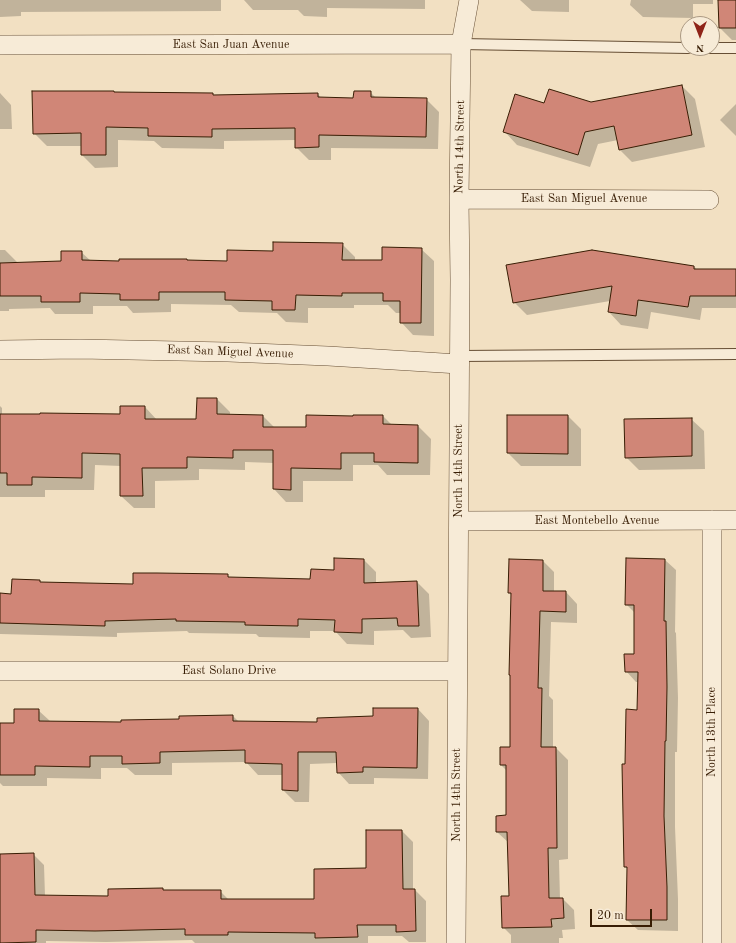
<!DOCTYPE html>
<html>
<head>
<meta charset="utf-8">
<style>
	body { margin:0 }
	#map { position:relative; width:736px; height:943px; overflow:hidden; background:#f2e0c2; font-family:"Old Standard TT",serif }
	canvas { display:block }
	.north { position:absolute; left:680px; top:16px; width:40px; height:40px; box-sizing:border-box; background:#f7ebd7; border:1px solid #ab9983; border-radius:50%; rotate:180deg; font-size:11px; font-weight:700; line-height:16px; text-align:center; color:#381d04 }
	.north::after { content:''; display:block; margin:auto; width:14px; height:18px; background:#8f2418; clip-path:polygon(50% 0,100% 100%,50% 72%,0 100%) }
	.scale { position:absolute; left:590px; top:909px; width:62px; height:18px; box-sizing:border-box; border:2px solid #381d04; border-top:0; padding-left:5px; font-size:12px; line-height:14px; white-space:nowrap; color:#381d04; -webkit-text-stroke:3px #f7ebd7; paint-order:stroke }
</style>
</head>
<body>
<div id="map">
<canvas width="736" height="943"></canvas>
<div class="north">N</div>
<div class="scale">20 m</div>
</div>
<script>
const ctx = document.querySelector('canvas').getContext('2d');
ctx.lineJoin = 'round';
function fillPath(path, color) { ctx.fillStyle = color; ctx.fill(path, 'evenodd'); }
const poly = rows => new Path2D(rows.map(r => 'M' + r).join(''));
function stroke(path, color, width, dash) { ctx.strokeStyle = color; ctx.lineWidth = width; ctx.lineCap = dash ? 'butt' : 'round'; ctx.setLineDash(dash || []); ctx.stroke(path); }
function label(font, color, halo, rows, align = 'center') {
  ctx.font = font + ' "Old Standard TT",serif'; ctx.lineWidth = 4; ctx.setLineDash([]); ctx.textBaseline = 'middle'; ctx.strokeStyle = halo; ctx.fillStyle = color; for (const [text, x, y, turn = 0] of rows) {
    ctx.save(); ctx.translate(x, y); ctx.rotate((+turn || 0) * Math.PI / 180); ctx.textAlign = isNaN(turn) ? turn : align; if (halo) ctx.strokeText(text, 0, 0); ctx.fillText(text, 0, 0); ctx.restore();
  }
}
const shadow = poly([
	[0,0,221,0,221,11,21,12,21,16,0,17],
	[244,0,425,0,425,9,327,8,327,17,304,16,298,10,253,10],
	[520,0,569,0,569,12,532,11],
	[631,0,713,0,713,4,693,4,693,18,643,17,630,5],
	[719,0,736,0,736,40,732,40,720,28],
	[682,86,695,99,705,147,632,162,619,149,618,140,598,144,590,167,517,145,505,132,545,104,591,103],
	[370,92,376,98,426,99,439,112,438,149,331,148,331,160,309,160,296,147,296,140,224,141,224,149,162,148,154,141,118,140,118,167,95,168,82,155,82,146,47,146,34,133,114,93,212,94,214,96,318,94,321,98,354,99],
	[0,93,11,105,12,129,0,129],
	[736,104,736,136,720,120],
	[342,244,355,257,355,261,383,261,421,249,434,261,434,336,413,335,401,322,401,313,396,313,388,305,354,305,354,308,308,308,308,323,286,322,277,313,239,312,231,305,171,304,171,312,133,313,127,306,93,306,93,314,55,314,50,308,9,309,9,311,0,311,0,250,5,250,18,263,62,262,81,252,91,261,228,262,274,252],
	[694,266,697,270,736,270,736,308,702,308,700,320,651,312,648,329,621,325,609,312,610,301,527,315,514,302],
	[198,399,217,399,230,412,230,415,263,416,275,428,307,428,383,416,392,425,418,426,431,439,430,475,387,475,378,465,353,465,353,481,303,481,303,502,286,502,274,489,274,463,245,462,245,470,199,469,199,480,155,481,155,508,134,508,121,496,121,466,95,465,94,490,45,490,45,497,0,497,0,406,2,408,2,415,121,416,145,407,157,420,197,420],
	[508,416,568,416,581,429,581,466,521,466,508,453],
	[691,419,704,431,705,469,639,470,626,457],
	[335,559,364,560,376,572,376,583,417,582,429,594,431,637,411,638,403,630,374,631,374,645,347,644,335,631,310,631,310,638,259,637,256,634,189,633,187,631,117,633,117,637,0,634,0,594,12,595,39,581,42,583,134,585,227,575,230,578,311,580,335,571],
	[627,559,665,560,676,570,675,632,676,633,678,698,677,752,675,752,675,827,678,899,678,931,638,930,627,920,628,869,625,867,638,711,638,682,636,682,626,671,635,655,635,613,626,604],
	[543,561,554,572,554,592,566,592,577,604,577,623,551,622,549,696,553,700,553,748,556,748,568,760,568,859,559,860,560,899,563,899,574,910,575,929,562,930,563,938,559,938,559,943,511,943,511,935,503,927,510,897,509,843,497,832,507,816,507,771,501,765,511,748,512,596,509,593],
	[418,709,429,721,428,779,374,778,374,784,349,784,338,772,337,763,310,764,309,802,295,802,283,790,283,775,258,775,246,762,172,763,172,775,135,775,127,768,101,768,101,779,47,778,47,786,3,786,0,783,0,724,15,724,38,710,50,721,122,723,233,716,239,722,318,723,374,717],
	[402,831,413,842,413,890,415,890,426,901,426,942,409,942,402,936,368,936,368,943,195,943,192,940,106,942,46,941,46,943,0,943,0,855,33,854,44,865,45,896,109,897,163,889,164,891,220,891,229,900,315,900,367,869]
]);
const building = poly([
	[718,0,736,0,736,28,719,28,718,0],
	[682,85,692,135,619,150,614,126,585,132,578,155,503,132,515,94,544,103,549,89,591,102,682,85],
	[32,91,114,91,114,92,213,93,213,95,318,93,318,97,353,98,354,91,371,91,371,97,427,98,426,137,319,135,319,147,295,148,295,128,212,129,212,137,148,136,148,128,106,127,106,155,81,155,81,133,33,134,32,91],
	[273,242,343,243,342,260,382,260,382,247,422,248,421,323,400,323,400,301,383,301,383,293,342,293,342,296,296,295,295,310,272,310,272,301,225,300,225,292,159,292,159,300,120,300,120,294,80,293,80,302,41,302,41,296,0,296,0,263,61,261,61,251,82,251,82,260,119,261,119,259,187,259,187,260,227,261,227,250,273,251,273,242],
	[592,250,694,266,694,269,736,269,736,296,690,296,688,307,638,300,636,316,608,312,612,286,513,303,506,265,592,250],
	[197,398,217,398,217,414,263,415,263,427,306,427,306,415,353,416,353,415,383,415,383,424,418,425,418,463,374,462,374,453,341,453,341,469,291,468,291,490,273,489,273,450,233,450,233,458,187,457,187,468,142,468,143,496,120,496,120,454,82,453,82,478,32,477,32,485,7,485,7,473,0,473,0,414,40,414,40,413,120,414,120,406,145,406,145,419,196,419,197,398],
	[507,415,568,415,568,454,507,453,507,415],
	[692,418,692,456,625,458,624,419,692,418],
	[334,558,364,559,364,583,417,581,419,626,398,626,397,618,362,619,362,633,334,632,335,620,298,619,298,626,245,625,245,622,176,621,176,619,105,621,105,626,0,623,0,593,11,594,12,579,40,580,40,582,133,584,133,573,157,573,228,574,228,577,310,579,311,569,334,570,334,558],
	[626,558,665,559,664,621,666,621,667,687,666,741,665,741,664,816,667,887,667,920,626,920,627,867,624,867,622,764,625,764,626,709,637,710,638,672,625,672,624,654,634,654,634,605,625,605,626,558],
	[509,559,543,560,543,591,566,591,566,612,540,611,538,688,542,688,541,747,556,747,557,848,548,848,549,898,563,898,564,918,551,919,552,927,502,928,501,896,509,896,507,832,496,832,496,816,506,815,506,765,500,765,500,747,510,747,510,675,509,675,511,593,508,593,509,559],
	[373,708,418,708,417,768,363,767,363,772,337,773,336,752,298,752,298,791,282,790,282,764,245,763,245,750,160,752,160,763,122,764,122,756,90,756,90,767,35,766,35,775,0,775,0,723,14,723,14,709,39,709,39,721,121,722,121,720,179,719,179,716,233,715,233,721,317,722,317,718,373,716,373,708],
	[366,830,402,830,403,889,415,889,416,931,396,932,396,925,357,925,358,937,315,938,315,933,228,932,228,935,185,935,185,929,95,931,36,930,36,942,0,943,0,854,34,853,35,895,108,896,108,889,163,888,163,890,221,890,221,899,314,899,314,869,366,868,366,830]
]);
const service = poly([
	[461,44,688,48],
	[707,48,736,48],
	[459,356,736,354]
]);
const minor = poly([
	[0,45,461,44],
	[459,199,709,200],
	[0,350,80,349,228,352,328,356,459,364],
	[459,521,736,520],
	[0,671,457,671],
	[456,943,460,280,459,199,461,44,469,0],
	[712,943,712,520]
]);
const streetNames = [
	["East San Juan Avenue",231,45],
	["North 14th Street",460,147,-89],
	["East San Miguel Avenue",584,199],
	["East San Miguel Avenue",230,352,2],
	["North 14th Street",459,471,-90],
	["East Montebello Avenue",597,521],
	["East Solano Drive",229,671],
	["North 13th Place",712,732,-90],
	["North 14th Street",457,795,-90]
];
fillPath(shadow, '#0003');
fillPath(building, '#d08677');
stroke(building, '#381d04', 1);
stroke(service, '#664e34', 12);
stroke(minor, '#664e34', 20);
stroke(service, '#f7ebd7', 10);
stroke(minor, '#f7ebd7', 19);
label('12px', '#381d04', '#f7ebd7', streetNames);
</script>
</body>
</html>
